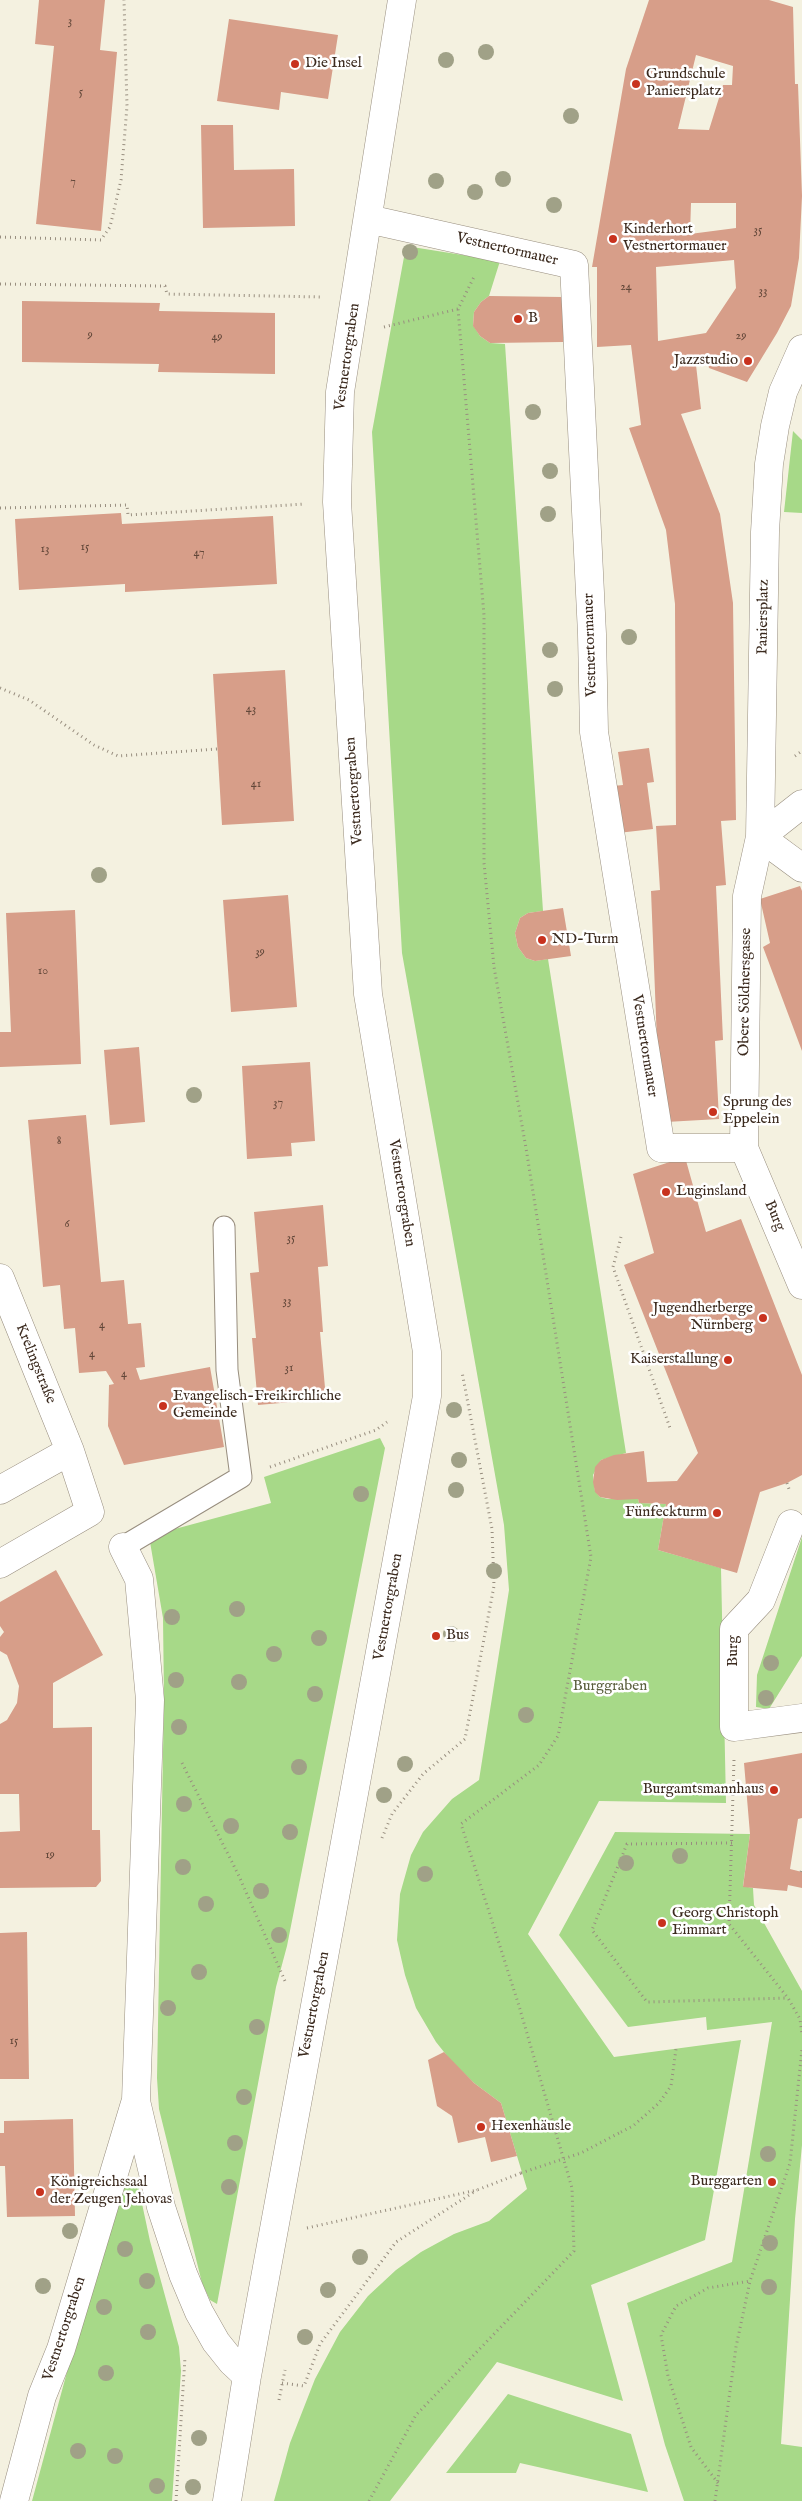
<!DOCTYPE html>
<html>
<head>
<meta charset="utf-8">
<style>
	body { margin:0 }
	canvas { display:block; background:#f4f1e0 }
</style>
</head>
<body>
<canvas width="802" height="2501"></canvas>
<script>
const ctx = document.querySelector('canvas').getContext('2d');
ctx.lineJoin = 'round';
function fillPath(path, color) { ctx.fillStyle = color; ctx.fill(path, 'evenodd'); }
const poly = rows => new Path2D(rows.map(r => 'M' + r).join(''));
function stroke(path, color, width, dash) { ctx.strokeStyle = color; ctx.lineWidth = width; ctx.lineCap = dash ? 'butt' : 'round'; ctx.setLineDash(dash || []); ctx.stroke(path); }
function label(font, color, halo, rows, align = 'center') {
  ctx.font = font + ' "IM FELL English",serif'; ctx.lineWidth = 5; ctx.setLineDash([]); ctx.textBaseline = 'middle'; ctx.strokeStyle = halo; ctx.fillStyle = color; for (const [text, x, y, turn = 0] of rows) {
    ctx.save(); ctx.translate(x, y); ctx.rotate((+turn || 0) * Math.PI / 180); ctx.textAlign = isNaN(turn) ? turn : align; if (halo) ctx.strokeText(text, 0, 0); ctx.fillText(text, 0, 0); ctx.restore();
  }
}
const green = poly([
	[406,246,500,261,489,296,481,302,474,312,473,325,480,336,490,343,505,344,543,911,528,913,520,918,515,933,518,947,526,958,535,961,548,959,626,1453,601,1460,593,1475,595,1491,600,1497,608,1499,638,1499,639,1503,666,1504,658,1550,721,1568,726,1803,599,1801,528,1934,614,2057,741,2040,705,2240,591,2285,623,2401,497,2362,390,2501,274,2501,290,2443,315,2379,340,2332,368,2296,396,2270,421,2252,454,2234,489,2221,527,2189,501,2103,474,2083,452,2062,436,2042,416,2008,405,1975,397,1940,400,1894,411,1855,423,1832,452,1799,479,1780,509,1590,504,1525,402,953,372,432],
	[793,431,802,440,802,513,784,512],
	[380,1438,385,1448,287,1946,276,1987,217,2304,210,2300,202,2283,159,2109,157,2078,164,1698,163,1618,149,1536,271,1503,264,1477],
	[802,1537,802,1656,769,1709,756,1707,757,1675],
	[615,1832,750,1834,743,1886,753,1888,754,1905,802,1991,802,2145,795,2219,781,2444,802,2447,802,2501,684,2501,665,2445,627,2303,732,2262,772,2022,707,2030,706,2017,628,2027,559,1935],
	[121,2173,138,2185,150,2241,179,2347,181,2371,172,2501,32,2501],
	[508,2394,631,2434,648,2492,520,2463,516,2473,446,2473]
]);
const building = poly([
	[39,0,105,0,100,50,117,52,101,231,36,224,54,46,35,44],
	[649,0,769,0,793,7,795,84,798,84,802,196,799,258,791,306,777,333,747,382,709,368,708,364,696,365,701,409,681,414,720,514,733,603,736,820,721,821,726,885,716,886,723,1040,715,1041,719,1119,666,1122,657,1042,651,891,660,890,656,826,676,825,675,604,666,530,629,428,641,425,631,345,597,347,597,267,592,267,626,69],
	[696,55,733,66,732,85,723,85,709,130,678,129],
	[691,203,736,203,736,228,690,234],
	[734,260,736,288,706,333,658,341,656,267],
	[229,19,338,35,328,99,281,92,279,110,217,101],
	[201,125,233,125,234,170,294,169,295,226,203,228],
	[489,296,563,297,563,342,490,343,480,336,473,326,474,312,481,302],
	[22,301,160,303,159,311,275,313,275,374,158,372,159,364,22,362],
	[121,513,122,524,273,516,277,584,125,592,125,584,19,590,15,519],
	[285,670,294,821,222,825,213,674],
	[649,748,654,782,647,783,653,829,618,833,613,786,623,785,618,752],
	[800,886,802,891,802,1051,763,947,770,943,760,899],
	[288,895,297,1007,231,1012,223,900],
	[563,908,571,956,535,961,526,958,518,947,515,933,520,918,528,913],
	[75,910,81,1064,0,1067,0,1032,11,1032,6,913],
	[139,1047,145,1122,110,1125,104,1050],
	[310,1062,315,1141,291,1143,292,1156,247,1159,242,1066],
	[86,1115,101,1282,124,1280,128,1324,141,1323,145,1367,136,1368,140,1380,210,1367,224,1447,124,1465,108,1426,109,1385,114,1384,106,1371,79,1373,75,1328,64,1329,60,1285,43,1287,28,1120],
	[685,1157,706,1232,741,1219,802,1375,802,1475,787,1483,760,1492,737,1573,658,1550,666,1504,639,1503,638,1499,617,1500,600,1497,595,1492,593,1482,595,1467,601,1460,614,1455,644,1451,647,1482,677,1481,698,1453,624,1265,654,1253,633,1174],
	[323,1205,328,1266,318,1267,323,1332,320,1332,326,1399,258,1405,252,1338,256,1338,250,1273,259,1272,254,1212],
	[56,1570,103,1655,53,1683,53,1728,92,1727,92,1830,100,1830,101,1881,96,1887,0,1888,0,1832,20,1831,19,1794,0,1794,0,1724,7,1720,17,1703,19,1686,7,1655,0,1651,0,1637,4,1632,0,1626,0,1602],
	[802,1753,802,1818,798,1819,790,1869,802,1872,802,1888,788,1885,787,1891,743,1887,750,1834,744,1763],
	[27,1932,29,2079,0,2079,0,1933],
	[444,2052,474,2083,501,2103,517,2156,491,2162,485,2137,458,2143,452,2116,437,2106,428,2060],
	[73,2119,75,2216,7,2217,5,2166,0,2166,0,2133,4,2133,4,2121]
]);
const path = poly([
	[0,237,101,240,110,227,121,180,127,106,124,0],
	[0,284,165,286,167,294,323,297],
	[384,327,458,309],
	[0,508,127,505,128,515,305,504],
	[0,688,29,700,94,745,118,756,217,749],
	[795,756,802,751],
	[621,1237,613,1267,670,1428],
	[270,1467,376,1430,387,1422],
	[787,1483,790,1492],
	[734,1760,729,1924,788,1998,800,2019,802,2034],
	[182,1763,239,1876,285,1981],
	[382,1838,392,1814,423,1774,465,1739,494,1586,492,1529,462,1372],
	[732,1843,627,1844,592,1930,647,2002,788,1998],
	[801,1872,802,1869],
	[621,2132,633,2126,659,2103,671,2086,676,2049],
	[307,2228,477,2190,521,2173],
	[282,2383,304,2386,320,2344,396,2242,477,2190],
	[279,2400,285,2370],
	[718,2483,691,2447,668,2376,661,2335,676,2306,708,2288,750,2281],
	[176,2501,185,2357],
	[369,2501,416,2415,574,2251,572,2188,519,2006,461,1824,539,1765,558,1736,591,1557,526,1148,494,967,484,863,484,615,458,309,474,277],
	[715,2501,736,2347,750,2281,790,2163,802,2049]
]);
const lane = poly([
	[123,1547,241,1477,227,1370,224,1227]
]);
const street = poly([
	[368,219,574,265,592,634,594,732,661,1148,744,1148],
	[802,349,783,392,775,426,769,464,765,532,760,837,802,804],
	[802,868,760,837,747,896,744,1148,802,1285],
	[0,1278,70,1451,90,1512,0,1564],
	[0,1490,70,1451],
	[791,1524,761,1600,734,1629,734,1727,802,1718],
	[136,2101,161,2207,183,2274,199,2312,216,2342,232,2362,247,2376],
	[14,2501,42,2396,61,2349,136,2100,150,1700,139,1579,123,1547],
	[227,2501,247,2376,427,1396,427,1352,368,994,337,502,340,392,402,0]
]);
const pathBridge = poly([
	[521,2173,581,2153,621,2132]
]);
const trees = [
	[486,52],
	[446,60],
	[571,116],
	[503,179],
	[436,181],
	[475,192],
	[554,205],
	[410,252],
	[533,412],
	[550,471],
	[548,514],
	[629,637],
	[550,650],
	[555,689],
	[99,875],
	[194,1095],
	[454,1410],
	[459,1460],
	[456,1490],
	[361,1494],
	[494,1571],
	[237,1609],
	[172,1617],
	[451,1634],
	[319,1638],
	[274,1654],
	[771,1663],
	[176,1680],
	[239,1682],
	[315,1694],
	[766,1698],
	[526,1715],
	[179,1727],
	[405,1764],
	[299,1767],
	[384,1795],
	[184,1804],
	[231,1826],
	[290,1832],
	[680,1856],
	[626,1863],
	[183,1867],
	[425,1874],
	[261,1891],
	[206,1904],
	[279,1935],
	[199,1972],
	[168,2008],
	[257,2027],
	[244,2097],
	[235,2143],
	[768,2154],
	[229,2187],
	[70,2231],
	[770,2243],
	[125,2249],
	[360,2257],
	[147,2281],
	[43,2286],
	[769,2287],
	[328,2290],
	[104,2307],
	[148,2332],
	[305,2337],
	[106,2373],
	[199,2438],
	[78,2451],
	[115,2456],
	[157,2486],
	[193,2487]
];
const markers = [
	[295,64,5,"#c8321e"],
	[636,84,5,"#c8321e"],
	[613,239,5,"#c8321e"],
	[518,319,5,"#c8321e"],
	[748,361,5,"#c8321e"],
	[542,940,5,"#c8321e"],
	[713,1112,5,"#c8321e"],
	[666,1192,5,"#c8321e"],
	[763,1318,5,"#c8321e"],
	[728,1360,5,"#c8321e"],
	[163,1406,5,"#c8321e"],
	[717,1513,5,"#c8321e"],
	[436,1636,5,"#c8321e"],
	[774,1790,5,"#c8321e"],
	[662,1923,5,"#c8321e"],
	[481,2127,5,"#c8321e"],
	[772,2182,5,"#c8321e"],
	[40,2192,5,"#c8321e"]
];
const numberNames = [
	["3",70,22],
	["5",81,93],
	["7",73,183],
	["35",758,231],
	["24",626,288],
	["33",763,292],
	["9",90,336],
	["29",741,337],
	["49",217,338],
	["15",85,548],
	["13",45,550],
	["47",199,554],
	["43",251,710],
	["41",256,785],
	["39",260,953],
	["10",43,972],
	["37",278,1104],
	["8",59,1142],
	["6",67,1225],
	["35",291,1239],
	["33",287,1302],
	["4",102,1326],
	["4",92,1355],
	["31",289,1369],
	["4",124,1375],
	["19",50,1856],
	["15",14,2042]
];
const poiNames = [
	["Die Insel",305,64],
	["Grundschule",646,75],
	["Paniersplatz",646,92],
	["Kinderhort",623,230],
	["Vestnertormauer",623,247],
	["B",528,319],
	["Jazzstudio",738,361,"right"],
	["ND-Turm",552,940],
	["Sprung des",723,1103],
	["Eppelein",723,1120],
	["Luginsland",676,1192],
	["Jugendherberge",753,1309,"right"],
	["Nürnberg",753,1326,"right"],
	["Kaiserstallung",718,1360,"right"],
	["Evangelisch-Freikirchliche",173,1397],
	["Gemeinde",173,1414],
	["Fünfeckturm",707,1513,"right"],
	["Bus",446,1636],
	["Burgamtsmannhaus",764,1790,"right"],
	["Georg Christoph",672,1914],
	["Eimmart",672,1931],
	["Hexenhäusle",491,2127],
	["Burggarten",762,2182,"right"],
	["Königreichssaal",50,2183],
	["der Zeugen Jehovas",50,2200]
];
const streetNames = [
	["Vestnertormauer",507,250,13],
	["Vestnertorgraben",348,357,-82],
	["Paniersplatz",764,617,-89],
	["Vestnertormauer",591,645,-92],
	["Vestnertorgraben",355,791,-94],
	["Obere Söldnersgasse",746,992,-89],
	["Vestnertormauer",644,1046,81],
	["Vestnertorgraben",401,1193,81],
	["Burg",774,1216,67],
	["Krelingstraße",35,1364,68],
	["Vestnertorgraben",389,1607,-80],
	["Burg",734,1651,-90],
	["Vestnertorgraben",315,2005,-79],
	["Vestnertorgraben",65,2329,-72]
];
const parkNames = [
	["Burggraben",610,1687]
];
fillPath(green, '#a7d988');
fillPath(building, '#d79e89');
stroke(lane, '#988e7f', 23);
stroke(street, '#988e7f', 29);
stroke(path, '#988e7f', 3, [1, 4]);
stroke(lane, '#fff', 21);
stroke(street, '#fff', 28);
stroke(pathBridge, '#988e7f', 3, [1, 4]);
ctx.fillStyle = '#a0a187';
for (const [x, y] of trees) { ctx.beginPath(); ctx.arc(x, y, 8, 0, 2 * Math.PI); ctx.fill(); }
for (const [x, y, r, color] of markers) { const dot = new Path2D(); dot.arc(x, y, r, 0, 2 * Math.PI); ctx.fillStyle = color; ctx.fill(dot); stroke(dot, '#fff', 2); }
label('12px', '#624739', null, numberNames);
label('15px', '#3b2a1e', '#fff', poiNames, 'left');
label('15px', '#3b2a1e', '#fff', streetNames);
label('15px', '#5b5f3e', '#fff', parkNames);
</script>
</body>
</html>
